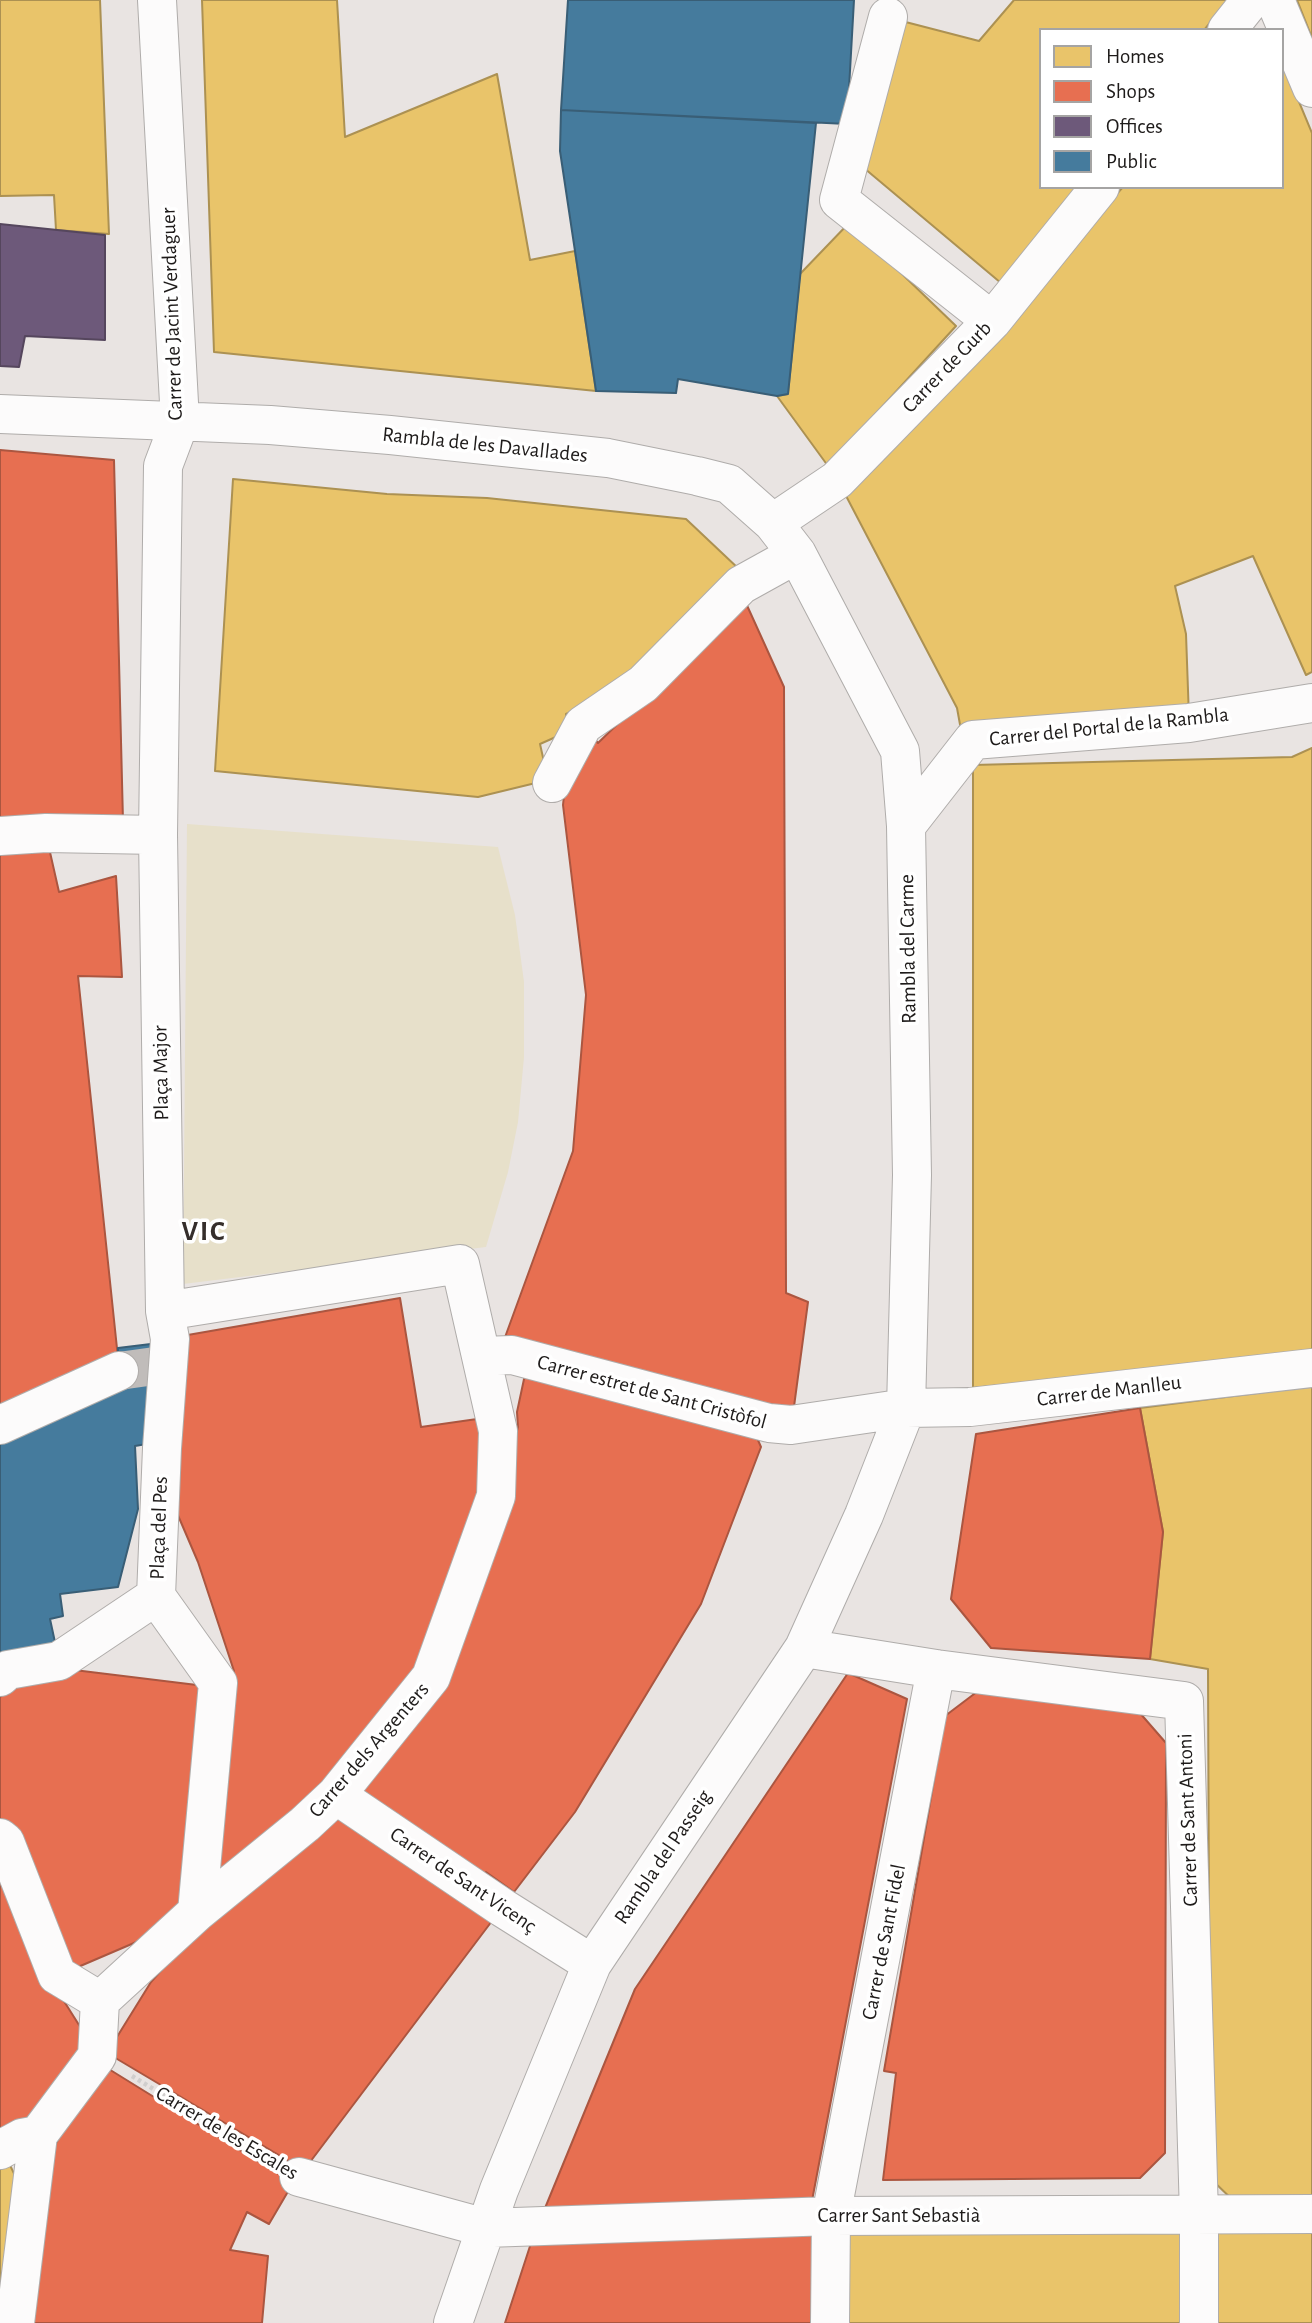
<!DOCTYPE html>
<html>
<head>
<meta charset="utf-8">
<style>
	body { margin:0 }
	#map { position:relative; width:1312px; height:2323px; overflow:hidden; background:#e9e4e2; font-family:"Alegreya Sans",sans-serif }
	canvas { display:block }
	.legend { position:absolute; left:1039px; top:28px; width:245px; height:161px; box-sizing:border-box; background:#fff; border:2px solid #a5a4a3; margin:0; padding:9px 12px; list-style:none; font-size:21px; color:#1e1b1a }
	.legend li { display:flex; align-items:center; gap:14px; height:35px }
	.legend b { width:35px; border:2px solid #a5a4a3 }
</style>
</head>
<body>
<div id="map">
<canvas width="1312" height="2323"></canvas>
<ul class="legend">
<li><b style="height:19px;background:#e9c46a"></b>Homes</li>
<li><b style="height:19px;background:#e76f51"></b>Shops</li>
<li><b style="height:19px;background:#6d597a"></b>Offices</li>
<li><b style="height:19px;background:#457b9d"></b>Public</li>
</ul>
</div>
<script>
const ctx = document.querySelector('canvas').getContext('2d');
ctx.lineJoin = 'round';
function fillPath(path, color) { ctx.fillStyle = color; ctx.fill(path, 'evenodd'); }
const poly = rows => new Path2D(rows.map(r => 'M' + r).join(''));
function stroke(path, color, width, dash) { ctx.strokeStyle = color; ctx.lineWidth = width; ctx.lineCap = dash ? 'butt' : 'round'; ctx.setLineDash(dash || []); ctx.stroke(path); }
function label(font, color, halo, rows, align = 'center') {
  ctx.font = font + ' "Alegreya Sans",sans-serif'; ctx.lineWidth = 7; ctx.setLineDash([]); ctx.textBaseline = 'middle'; ctx.strokeStyle = halo; ctx.fillStyle = color; for (const [text, x, y, turn = 0] of rows) {
    ctx.save(); ctx.translate(x, y); ctx.rotate((+turn || 0) * Math.PI / 180); ctx.textAlign = isNaN(turn) ? turn : align; if (halo) ctx.strokeText(text, 0, 0); ctx.fillText(text, 0, 0); ctx.restore();
  }
}
const sand = poly([
	[187,824,498,847,515,915,524,982,524,1057,518,1122,508,1172,486,1247,183,1284]
]);
const homes = poly([
	[0,0,100,0,109,234,56,230,54,195,0,196,0,0],
	[202,0,337,0,345,137,497,74,530,260,575,251,596,391,214,352,202,0],
	[1014,0,1228,0,1204,30,1041,30,1041,187,1078,187,1001,283,858,163,894,19,979,41,1014,0],
	[1297,0,1312,0,1312,38,1297,0],
	[1282,61,1312,133,1312,672,1306,675,1253,556,1175,586,1186,634,1189,718,961,730,957,708,844,492,999,326,1123,187,1282,187,1282,61],
	[849,223,956,326,828,466,777,396,788,394,800,274,849,223],
	[233,479,387,494,487,498,686,519,740,570,630,685,566,714,567,732,540,744,548,780,478,797,215,771,233,479],
	[1312,748,1312,1353,973,1388,973,765,1292,757,1312,748],
	[1312,1386,1312,2207,1241,2208,1210,2178,1208,1669,1150,1659,1163,1532,1140,1408,1312,1386],
	[7,2159,20,2186,0,2323,0,2163,7,2159],
	[844,2224,1187,2225,1187,2323,842,2323,844,2224],
	[1214,2225,1312,2226,1312,2323,1212,2323,1214,2225]
]);
const shops = poly([
	[0,450,114,460,123,821,0,826,0,450],
	[745,601,784,687,786,1293,808,1302,793,1414,504,1340,573,1151,586,995,563,805,567,768,588,732,598,743,745,601],
	[47,839,59,892,116,876,122,977,78,976,118,1358,0,1409,0,844,47,839],
	[400,1298,421,1427,484,1418,489,1484,420,1673,323,1785,224,1878,209,1870,229,1696,234,1671,198,1562,168,1492,182,1336,400,1298],
	[527,1365,754,1431,761,1447,701,1604,575,1812,514,1892,486,1872,478,1884,349,1790,485,1548,518,1427,517,1412,527,1365],
	[1140,1408,1163,1532,1150,1659,991,1648,951,1599,976,1434,1140,1408],
	[66,1669,205,1686,186,1901,141,1940,50,1979,91,2044,23,2128,0,2140,0,1698,5,1681,66,1669],
	[848,1673,907,1699,811,2206,543,2213,635,1989,848,1673],
	[986,1685,1139,1712,1166,1743,1165,2153,1140,2178,883,2180,896,2073,884,2071,945,1716,986,1685],
	[338,1809,495,1917,304,2170,107,2053,151,1982,203,1923,338,1809],
	[99,2063,293,2183,269,2224,247,2212,230,2250,268,2256,262,2323,22,2323,46,2162,99,2063],
	[817,2228,816,2323,505,2323,532,2240,817,2228]
]);
const offices = poly([
	[0,224,105,235,105,340,25,336,19,367,0,366,0,224]
]);
const public = poly([
	[568,0,854,0,847,124,561,110,568,0],
	[561,110,816,123,788,394,777,396,678,379,676,393,596,391,560,151,561,110],
	[159,1343,152,1443,135,1446,138,1509,118,1587,60,1594,63,1616,50,1619,56,1647,0,1661,0,1444,61,1417,118,1358,118,1348,159,1343]
]);
const minorTunnel = poly([
	[119,1371,169,1364]
]);
const path = poly([
	[132,2076,265,2157]
]);
const minor = poly([
	[1275,0,1312,88],
	[888,17,839,200,992,321],
	[1227,30,1251,0],
	[0,414,270,425,390,435,608,458,697,476,729,484,773,523,797,554,900,751,906,826,912,1175,906,1408,864,1515,804,1648,592,1964,499,2190,453,2323],
	[773,523,837,480,992,321,1100,187],
	[552,783,583,725,643,684,741,585,797,554],
	[906,826,973,740,1189,723,1312,703],
	[0,836,46,833,158,835],
	[481,1356,512,1355,769,1423,791,1425,906,1408,970,1407,1312,1368],
	[0,1425,119,1371],
	[156,1596,218,1683,197,1912],
	[804,1648,936,1669,1184,1701,1199,2215,1199,2323],
	[0,1677,8,1670,59,1661,156,1596,162,1448,170,1339,165,1311,158,835,163,466,180,421,157,0],
	[336,1795,503,1908,592,1964],
	[0,1838,5,1842,57,1975,100,2001],
	[100,2001,197,1912,305,1824,336,1795,431,1677,496,1496,498,1431,460,1264,165,1311],
	[0,2150,22,2138,38,2135],
	[299,2177,486,2228,831,2216,1312,2214],
	[15,2323,38,2135,97,2056,100,2001],
	[830,2323,831,2216,936,1669]
]);
const streetNames = [
	["Carrer de Jacint Verdaguer",172,314,-92],
	["Carrer de Gurb",947,367,-46],
	["Rambla de les Davallades",485,445,6],
	["Carrer del Portal de la Rambla",1109,727,-6],
	["Rambla del Carme",908,949,-91],
	["Plaça Major",161,1073,-91],
	["Carrer de Manlleu",1109,1391,-7],
	["Carrer estret de Sant Cristòfol",652,1392,15],
	["Plaça del Pes",159,1528,-88],
	["Carrer dels Argenters",369,1750,-49],
	["Carrer de Sant Antoni",1188,1820,-92],
	["Rambla del Passeig",663,1857,-56],
	["Carrer de Sant Vicenç",463,1880,34],
	["Carrer de Sant Fidel",884,1942,-79],
	["Carrer de les Escales",227,2133,31],
	["Carrer Sant Sebastià",899,2216]
];
const districtNames = [
	["VIC",204,1232]
];
fillPath(sand, '#e7e0ca');
fillPath(homes, '#e9c46a');
stroke(homes, '#ac9152', 2);
fillPath(shops, '#e76f51');
stroke(shops, '#ab5640', 2);
fillPath(offices, '#6d597a');
stroke(offices, '#55465d', 2);
fillPath(public, '#457b9d');
stroke(public, '#395e76', 2);
stroke(minorTunnel, '#c0bcba', 38, [38, 19]);
stroke(minor, '#afacaa', 40);
stroke(path, '#d0cecd', 4.5, [3.5, 3.5]);
stroke(minor, '#fcfbfb', 38);
label('21px', '#1e1b1a', '#fff', streetNames);
ctx.letterSpacing = '2px';
label('bold 28px', '#352e2b', '#fff', districtNames);
ctx.letterSpacing = '0px';
</script>
</body>
</html>
